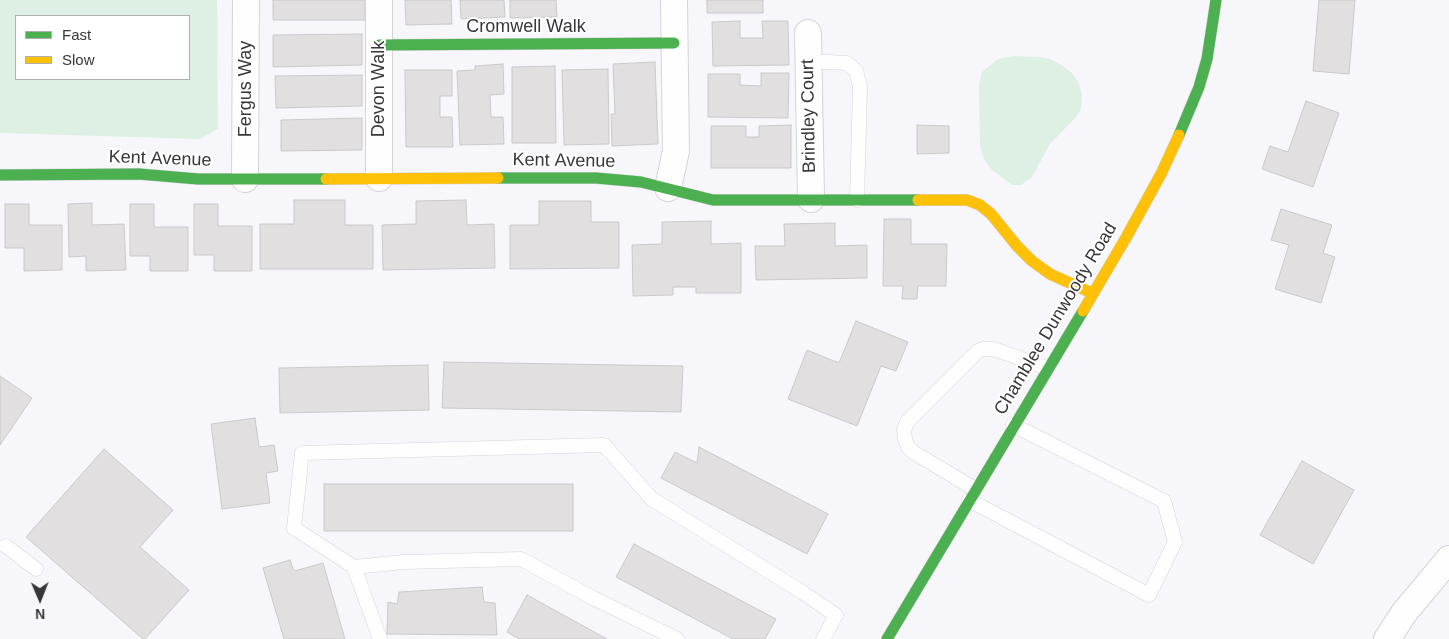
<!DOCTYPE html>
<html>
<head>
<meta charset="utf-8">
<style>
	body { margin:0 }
	#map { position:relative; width:1449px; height:639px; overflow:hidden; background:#f7f7fb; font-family:Arial,sans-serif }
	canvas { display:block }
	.legend { position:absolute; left:15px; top:15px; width:175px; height:65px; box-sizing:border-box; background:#fff; border:1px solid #afafb0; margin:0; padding:6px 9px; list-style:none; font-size:15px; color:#373739 }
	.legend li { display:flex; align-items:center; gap:10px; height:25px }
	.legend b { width:25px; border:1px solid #afafb0 }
	.north { position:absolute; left:15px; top:574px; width:50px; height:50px; -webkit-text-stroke:4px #fff; paint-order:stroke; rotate:179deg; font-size:14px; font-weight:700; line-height:20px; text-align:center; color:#373739 }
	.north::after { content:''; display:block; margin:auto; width:18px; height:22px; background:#373739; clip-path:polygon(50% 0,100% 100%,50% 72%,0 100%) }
</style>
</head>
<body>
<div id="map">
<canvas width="1449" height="639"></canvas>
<ul class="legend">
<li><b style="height:6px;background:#4caf50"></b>Fast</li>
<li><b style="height:6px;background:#ffc107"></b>Slow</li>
</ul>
<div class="north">N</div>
</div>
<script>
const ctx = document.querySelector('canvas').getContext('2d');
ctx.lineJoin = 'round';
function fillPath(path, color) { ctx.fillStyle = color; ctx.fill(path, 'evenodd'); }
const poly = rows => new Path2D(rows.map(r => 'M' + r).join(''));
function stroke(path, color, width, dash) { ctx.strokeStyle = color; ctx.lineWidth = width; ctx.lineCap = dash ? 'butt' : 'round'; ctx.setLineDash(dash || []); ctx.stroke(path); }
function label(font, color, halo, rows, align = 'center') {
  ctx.font = font + ' Arial,sans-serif'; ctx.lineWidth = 4; ctx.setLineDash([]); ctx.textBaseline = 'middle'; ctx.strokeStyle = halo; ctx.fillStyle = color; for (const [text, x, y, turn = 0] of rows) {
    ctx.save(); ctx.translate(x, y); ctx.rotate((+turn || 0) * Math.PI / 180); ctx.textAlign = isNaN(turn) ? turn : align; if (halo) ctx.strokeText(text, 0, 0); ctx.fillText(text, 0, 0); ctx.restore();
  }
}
const green = poly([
	[0,0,217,0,218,129,200,139,0,133],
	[189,16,189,79,16,79,16,16],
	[1013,56,1040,57,1050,59,1063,66,1072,73,1079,83,1082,95,1081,109,1076,117,1050,144,1032,177,1021,185,1012,185,991,169,984,159,980,147,979,84,982,72,998,59]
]);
const building = poly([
	[273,0,365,0,365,20,273,20,273,0],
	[405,0,451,0,452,24,406,25,405,0],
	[460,0,504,0,505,17,461,19,460,0],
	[510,0,556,0,557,17,510,18,510,0],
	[707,0,763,0,763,13,707,13,707,0],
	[1319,0,1355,0,1349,74,1313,71,1319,0],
	[740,21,740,38,763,38,762,21,788,21,789,65,713,66,712,22,740,21],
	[362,34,362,65,273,67,273,35,362,34],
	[655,62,658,144,612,146,611,114,615,114,613,64,655,62],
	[503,64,504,94,490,95,491,117,503,117,504,144,460,145,457,71,475,70,475,66,503,64],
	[555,66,556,143,512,143,512,67,555,66],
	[608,69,609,144,564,145,562,70,608,69],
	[405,70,452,70,452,96,440,96,440,117,452,117,453,147,406,147,405,70],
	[761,73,789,73,788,118,708,117,708,74,740,74,740,85,761,86,761,73],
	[362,75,362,106,276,108,275,76,362,75],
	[1306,101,1339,113,1313,187,1262,169,1270,146,1288,152,1306,101],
	[362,118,362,150,281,151,281,120,362,118],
	[791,125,791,168,711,168,711,126,746,126,746,137,759,137,759,126,791,125],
	[917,125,949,126,949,153,917,154,917,125],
	[294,200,345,200,345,225,373,225,373,269,260,269,260,224,294,224,294,200],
	[466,200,467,225,494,224,495,268,383,270,382,225,416,224,416,201,466,200],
	[539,201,591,201,591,222,619,222,619,268,510,269,510,225,539,225,539,201],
	[92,203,92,225,124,224,126,270,86,271,86,256,69,257,68,204,92,203],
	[5,204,29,204,29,225,62,225,62,270,24,271,24,248,5,248,5,204],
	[130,204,154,204,154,227,188,227,188,271,150,271,150,256,130,256,130,204],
	[194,204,218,204,218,226,252,226,252,271,214,271,214,255,194,255,194,204],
	[1281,209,1332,225,1323,253,1335,257,1321,303,1275,289,1289,245,1271,240,1281,209],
	[884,219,911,219,911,244,947,244,946,286,918,286,917,299,902,299,903,286,883,286,884,219],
	[711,221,711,244,741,243,741,293,696,293,696,287,673,287,673,295,633,296,632,245,662,244,662,222,711,221],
	[835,223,835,246,867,245,867,278,756,280,755,246,785,246,784,224,835,223],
	[856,321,908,342,896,371,881,366,857,426,788,399,807,350,839,363,856,321],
	[444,362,683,366,681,412,442,408,444,362],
	[428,365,429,410,280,413,279,368,428,365],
	[0,376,32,398,0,445,0,376],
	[255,418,259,447,274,445,278,471,266,473,270,503,222,509,211,424,255,418],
	[699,447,828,514,807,554,661,478,675,452,697,463,699,447],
	[104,449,173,510,140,547,189,590,145,639,143,639,26,537,104,449],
	[1302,461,1354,490,1313,564,1260,535,1302,461],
	[324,484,573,484,573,531,324,531,324,484],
	[634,544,776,619,765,639,733,639,616,577,634,544],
	[290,560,294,571,323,563,345,639,284,639,263,568,290,560],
	[482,587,484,602,495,603,497,635,387,634,388,602,397,604,399,592,482,587],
	[527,595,607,639,519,639,507,632,527,595]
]);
const lane = poly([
	[809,61,847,63,856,71,860,87,857,200],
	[975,489,913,452,908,447,905,439,904,430,907,422,978,351,983,349,994,349,1047,368],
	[969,500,1149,595,1175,542,1164,501,1013,425],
	[6,546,36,569],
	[354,567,380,639],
	[677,639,593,598,521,559,404,562,354,567,294,528,302,453,604,445,652,499,802,592,836,615,823,639]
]);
const street = poly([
	[808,33,811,199],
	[379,178,379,0],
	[245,179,246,0],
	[668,188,676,151,674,0],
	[1387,639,1404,613,1449,559]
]);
const fast = poly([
	[379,45,674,43],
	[1179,135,1199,87,1207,59,1216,0],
	[0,175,139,174,198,179,326,179],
	[498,178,596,178,641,182,713,200,918,200],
	[887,639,1083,311]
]);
const slow = poly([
	[326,179,498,178],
	[918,200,967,200,980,205,991,214,1017,246,1032,261,1050,274,1092,293],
	[1083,311,1127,236,1161,174,1179,135]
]);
const streetNames = [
	["Cromwell Walk",526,27],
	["Fergus Way",246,89,-90],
	["Devon Walk",379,89,-90],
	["Brindley Court",809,116,-91],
	["Kent Avenue",160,159,2],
	["Kent Avenue",564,161,1],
	["Chamblee Dunwoody Road",1056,319,-59]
];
fillPath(green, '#ddf0e3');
fillPath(building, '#e1dfe0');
stroke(building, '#cac9ca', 1);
stroke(lane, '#d3d4d7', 15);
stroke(street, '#d3d4d7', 28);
stroke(fast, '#d3d4d7', 12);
stroke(slow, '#d3d4d7', 12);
stroke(lane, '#fefefe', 14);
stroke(street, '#fefefe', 26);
stroke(fast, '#4caf50', 11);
stroke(slow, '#ffc107', 11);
label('18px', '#373739', '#fff', streetNames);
</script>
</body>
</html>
